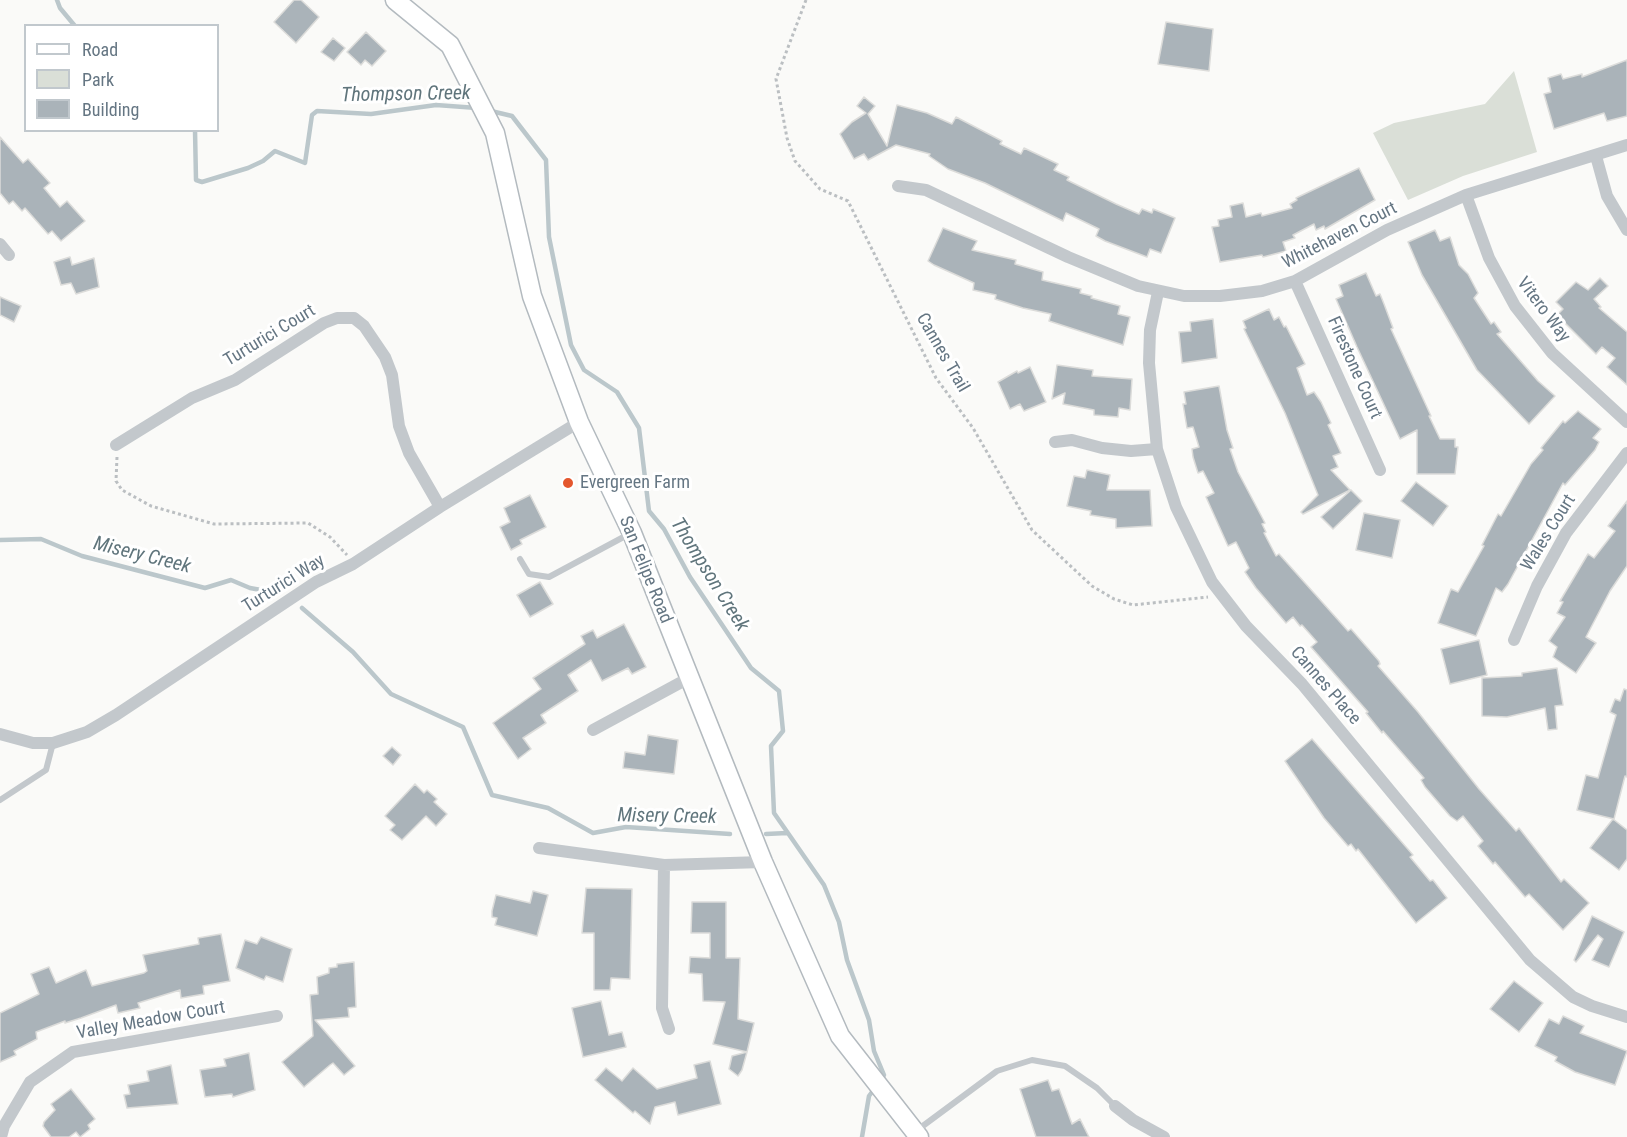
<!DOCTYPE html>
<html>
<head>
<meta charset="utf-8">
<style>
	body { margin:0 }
	#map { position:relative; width:1627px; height:1137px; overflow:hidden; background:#fafaf8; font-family:"Roboto Condensed",sans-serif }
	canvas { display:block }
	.legend { position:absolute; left:24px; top:24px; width:195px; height:108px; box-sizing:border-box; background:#fff; border:2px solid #c1c8cd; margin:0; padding:8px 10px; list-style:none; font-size:18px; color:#657683 }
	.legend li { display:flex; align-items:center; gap:12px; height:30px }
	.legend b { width:30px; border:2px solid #c1c8cd }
</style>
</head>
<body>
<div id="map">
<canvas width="1627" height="1137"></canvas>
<ul class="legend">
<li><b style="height:8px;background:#fff"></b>Road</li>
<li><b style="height:16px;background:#dadfd7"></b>Park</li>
<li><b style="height:16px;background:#aab3b9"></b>Building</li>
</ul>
</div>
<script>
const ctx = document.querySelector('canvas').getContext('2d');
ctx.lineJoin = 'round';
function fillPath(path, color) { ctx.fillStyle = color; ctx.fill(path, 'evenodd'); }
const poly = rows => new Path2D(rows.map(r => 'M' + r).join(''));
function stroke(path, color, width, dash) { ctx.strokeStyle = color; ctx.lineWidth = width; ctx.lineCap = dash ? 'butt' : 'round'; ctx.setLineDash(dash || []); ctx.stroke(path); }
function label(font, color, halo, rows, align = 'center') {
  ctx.font = font + ' "Roboto Condensed",sans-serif'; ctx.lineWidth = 6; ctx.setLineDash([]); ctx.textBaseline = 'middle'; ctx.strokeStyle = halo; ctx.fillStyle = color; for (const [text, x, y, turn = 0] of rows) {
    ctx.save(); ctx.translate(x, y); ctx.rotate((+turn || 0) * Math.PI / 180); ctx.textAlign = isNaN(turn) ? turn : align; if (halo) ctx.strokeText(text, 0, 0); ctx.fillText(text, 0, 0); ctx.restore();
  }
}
const green = poly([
	[1514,71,1537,152,1463,176,1408,200,1373,133,1394,123,1485,104]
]);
const stream = poly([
	[57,0,60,8,75,26],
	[491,111,512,116,546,160,549,237,571,345,584,370,617,392,639,428,649,511,664,529,690,577,751,668,779,691,783,731,771,746,774,813,824,885,839,922,847,960,869,1020,874,1051,884,1075,880,1081],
	[195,130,196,180,202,182,248,168,263,161,275,151,305,163,312,115,317,111,371,114,436,105,477,108],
	[0,540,41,539,82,556,205,588,231,580,250,588,277,593],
	[302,608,353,652,391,694,463,727,492,795,548,808,593,833,626,827,730,834],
	[766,834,787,833],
	[862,1137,869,1096,875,1088]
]);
const building = poly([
	[294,0,301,0,319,17,296,43,274,22,294,0],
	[1166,22,1213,29,1209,71,1158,64,1166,22],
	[366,32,386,51,372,66,365,60,361,65,347,52,366,32],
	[333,38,345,48,334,61,321,52,333,38],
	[1627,60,1627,116,1607,121,1604,113,1554,129,1544,94,1551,92,1548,78,1561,74,1563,79,1582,74,1582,77,1627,60],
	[864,97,875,106,868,114,887,146,897,105,927,113,952,124,956,117,1002,141,1000,144,1021,154,1024,148,1058,164,1054,170,1069,177,1067,180,1116,204,1139,214,1142,209,1152,213,1153,209,1175,218,1161,253,1150,249,1147,257,1105,241,1096,236,1099,229,1066,213,1063,221,985,183,948,169,929,156,930,154,896,145,868,160,864,154,854,159,840,134,852,122,866,113,857,106,864,97],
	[0,137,23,163,28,159,50,183,44,188,60,207,67,201,85,221,61,241,52,231,48,234,25,208,22,211,13,201,9,204,0,193,0,137],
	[1359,168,1375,200,1325,229,1324,226,1316,230,1314,224,1293,235,1295,238,1283,242,1286,251,1263,257,1262,255,1220,262,1212,227,1219,226,1218,220,1232,217,1230,206,1243,203,1246,217,1261,213,1262,216,1292,208,1290,204,1297,200,1296,198,1359,168],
	[943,228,977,241,972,250,1016,260,1015,264,1043,272,1042,280,1081,289,1080,293,1092,296,1091,298,1120,306,1118,314,1130,317,1123,345,1049,321,1051,314,1023,308,995,299,996,295,973,290,974,283,934,265,928,261,943,228],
	[1435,230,1440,241,1450,237,1459,265,1468,274,1478,293,1474,298,1491,324,1494,322,1501,332,1497,334,1538,381,1555,396,1529,424,1477,370,1422,275,1408,242,1435,230],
	[70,257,72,265,94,258,99,287,76,294,71,283,61,285,54,262,70,257],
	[1366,273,1376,296,1380,294,1384,304,1393,328,1391,329,1431,416,1429,416,1440,439,1455,439,1455,447,1458,447,1455,474,1417,474,1417,430,1400,439,1357,347,1336,299,1343,296,1339,285,1366,273],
	[1600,278,1608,286,1594,299,1601,307,1599,308,1627,332,1627,385,1607,367,1615,358,1602,347,1596,354,1557,315,1563,309,1556,302,1576,282,1588,290,1600,278],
	[0,297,21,306,14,322,0,315,0,297],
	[1269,309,1274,320,1279,317,1284,327,1286,326,1305,364,1297,368,1307,395,1314,392,1321,402,1331,423,1328,425,1341,453,1333,456,1338,467,1331,470,1350,490,1303,514,1301,512,1318,495,1285,413,1244,329,1246,328,1243,321,1269,309],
	[1213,319,1217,358,1182,363,1179,332,1191,331,1190,322,1213,319],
	[1057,365,1093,370,1092,376,1132,379,1130,410,1119,408,1118,417,1094,415,1094,410,1063,404,1065,393,1052,399,1057,365],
	[1030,367,1046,402,1024,411,1020,404,1010,409,998,382,1017,371,1018,373,1030,367],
	[1219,386,1227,430,1233,448,1230,449,1238,472,1265,523,1262,524,1266,532,1264,533,1276,556,1279,554,1348,631,1351,629,1379,661,1380,664,1378,666,1418,712,1479,789,1516,831,1519,828,1561,882,1564,879,1589,903,1563,930,1529,894,1525,897,1495,862,1493,864,1478,846,1483,841,1463,816,1457,821,1450,816,1425,787,1421,780,1424,778,1403,754,1383,731,1382,733,1366,713,1368,712,1311,647,1317,642,1302,625,1300,626,1293,617,1286,623,1256,588,1245,572,1249,568,1236,542,1228,546,1206,497,1214,493,1203,471,1198,473,1193,457,1192,449,1199,447,1193,427,1187,428,1183,404,1186,404,1184,392,1219,386],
	[1578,411,1601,429,1593,438,1599,442,1595,450,1565,485,1563,483,1508,584,1502,592,1496,588,1476,636,1438,623,1451,589,1458,592,1484,546,1482,545,1498,514,1501,516,1531,464,1543,450,1541,448,1563,421,1565,423,1578,411],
	[1087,470,1110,475,1107,490,1150,490,1152,526,1116,528,1116,519,1090,515,1091,511,1067,506,1074,476,1085,478,1087,470],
	[1416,482,1448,506,1433,526,1401,501,1416,482],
	[1351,490,1362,501,1333,529,1321,517,1351,490],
	[530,495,546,527,520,540,522,544,511,550,500,527,510,522,504,508,530,495],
	[1627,501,1627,566,1610,591,1586,637,1596,643,1576,673,1553,657,1557,647,1549,641,1565,617,1557,613,1563,602,1560,601,1588,554,1594,558,1615,531,1608,526,1627,501],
	[1364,513,1400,520,1392,558,1356,550,1364,513],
	[540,582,553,604,530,617,517,595,540,582],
	[624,624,646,667,632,674,628,668,602,681,591,660,568,675,578,691,541,715,546,723,523,738,531,749,518,759,493,723,541,689,533,678,585,644,581,636,593,630,597,638,624,624],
	[1479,640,1487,675,1450,684,1441,649,1479,640],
	[1557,668,1563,705,1555,706,1557,729,1548,730,1545,708,1507,717,1482,716,1482,678,1522,676,1522,673,1557,668],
	[1624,689,1627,690,1627,777,1625,776,1614,819,1577,810,1586,775,1598,778,1616,715,1610,712,1615,699,1620,701,1624,689],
	[648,735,678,740,674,774,623,768,625,752,645,755,648,735],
	[1312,739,1413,855,1410,857,1430,881,1433,880,1447,898,1416,923,1358,849,1356,851,1351,844,1348,846,1324,818,1285,761,1312,739],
	[392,747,401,755,393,765,383,756,392,747],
	[415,784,424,793,427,790,437,799,434,802,447,814,436,826,426,816,402,840,390,830,395,825,385,816,415,784],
	[1613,819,1627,830,1627,859,1619,870,1590,848,1613,819],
	[586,888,632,889,630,979,611,978,610,990,594,990,594,933,582,933,586,888],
	[533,891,548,895,537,936,495,925,497,918,492,917,492,911,496,895,530,903,533,891],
	[692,902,726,902,726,958,740,958,738,1019,754,1023,747,1052,713,1044,725,1002,703,1001,702,974,689,973,690,957,710,958,710,933,691,933,692,902],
	[1592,916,1624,932,1609,967,1592,960,1603,939,1598,935,1576,962,1574,960,1592,916],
	[221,934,230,981,203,986,204,994,181,998,180,990,138,1003,140,1008,118,1013,116,1005,81,1018,65,1023,65,1021,36,1032,37,1039,14,1051,16,1055,0,1062,0,1013,39,994,31,974,49,967,56,983,86,970,92,986,144,973,147,971,143,955,199,944,198,938,221,934],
	[261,937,292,949,283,982,266,976,264,980,236,968,245,940,257,944,261,937],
	[354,962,356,1007,348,1008,349,1017,315,1020,355,1066,344,1075,333,1063,330,1065,304,1087,282,1062,313,1036,310,995,318,994,317,977,329,973,329,968,337,967,337,964,354,962],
	[1514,981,1543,1003,1519,1032,1490,1009,1514,981],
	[601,1001,609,1035,622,1032,626,1047,583,1057,572,1008,601,1001],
	[1563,1016,1584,1026,1580,1033,1627,1051,1615,1085,1575,1072,1555,1061,1557,1057,1535,1046,1549,1019,1559,1024,1563,1016],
	[747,1052,742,1070,738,1076,729,1069,732,1056,747,1052],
	[249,1053,255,1090,233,1097,232,1094,205,1097,200,1070,226,1066,224,1059,249,1053],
	[710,1061,721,1104,678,1115,675,1102,655,1107,650,1124,635,1111,633,1113,595,1080,606,1068,622,1081,633,1068,657,1089,697,1078,694,1065,710,1061],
	[171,1065,178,1104,127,1108,124,1095,130,1094,128,1085,149,1081,147,1071,171,1065],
	[1048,1080,1052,1091,1059,1089,1072,1124,1080,1119,1089,1137,1036,1137,1020,1089,1048,1080],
	[71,1089,95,1119,88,1125,90,1129,80,1137,76,1132,69,1137,51,1137,43,1126,44,1122,55,1110,51,1104,71,1089]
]);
const path = poly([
	[806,0,776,79,787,138,795,161,820,189,848,201,936,378,973,428,1032,530,1092,586,1114,599,1133,605,1208,597],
	[117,457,116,481,122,490,151,506,214,524,308,523,330,537,347,555]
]);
const lane = poly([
	[520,559,529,574,549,577,631,533],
	[0,800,46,770,53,743],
	[916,1131,997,1071,1032,1060,1065,1066,1097,1088,1115,1106]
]);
const street = poly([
	[1596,156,1607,196,1627,230],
	[898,186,926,190,1068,257,1138,286,1184,296,1220,296,1262,291,1295,281,1387,230,1466,195,1627,145],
	[1466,195,1489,258,1515,306,1552,353,1627,422],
	[0,244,9,255],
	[1295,281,1380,470],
	[1158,292,1150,330,1149,363,1157,449,1176,507,1212,582,1246,626,1302,684,1530,960,1573,997,1592,1006,1627,1017],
	[1055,442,1072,440,1102,448,1131,451,1157,449],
	[116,445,192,398,235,380,324,323,337,318,354,318,364,326,385,357,392,375,399,426,409,453,440,507],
	[1514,640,1537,586,1566,533,1627,453],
	[593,730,689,678],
	[0,734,33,743,53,743,87,732,116,715,316,582,353,564,440,507,579,422],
	[539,848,664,865,763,862],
	[664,865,662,1008,669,1029],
	[1115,1106,1133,1120,1164,1137],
	[1,1137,4,1126,30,1082,73,1052,277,1016]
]);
const secondary = poly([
	[395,0,450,45,495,133,532,296,579,422,632,533,763,862,840,1036,919,1137]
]);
const markers = [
	[568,483,6,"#e4572e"]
];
const streetNames = [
	["Whitehaven Court",1340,236,-27],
	["Vitero Way",1543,310,53],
	["Turturici Court",270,336,-31],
	["Cannes Trail",942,353,60],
	["Firestone Court",1354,368,66],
	["Wales Court",1549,533,-58],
	["San Felipe Road",645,570,68],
	["Turturici Way",284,584,-32],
	["Cannes Place",1325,686,49],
	["Valley Meadow Court",151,1021,-10]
];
const poiNames = [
	["Evergreen Farm",580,483]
];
const waterNames = [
	["Thompson Creek",406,95,-1],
	["Misery Creek",142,556,14],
	["Thompson Creek",709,575,58],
	["Misery Creek",667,817,1]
];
fillPath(green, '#dadfd7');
stroke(stream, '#bbc7cb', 4.5);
fillPath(building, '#aab3b9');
stroke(building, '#dcdcda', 1.5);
stroke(secondary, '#b3babf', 21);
stroke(path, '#bbbfc2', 3, [3, 3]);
stroke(lane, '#c3c8cc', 6);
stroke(street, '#c3c8cc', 12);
stroke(secondary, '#fff', 18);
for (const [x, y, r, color] of markers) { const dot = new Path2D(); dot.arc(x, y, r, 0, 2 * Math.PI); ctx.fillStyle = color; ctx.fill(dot); stroke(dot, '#fff', 2); }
label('18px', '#657683', '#fff', streetNames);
label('18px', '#657683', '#fff', poiNames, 'left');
label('italic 20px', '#60757c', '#fff', waterNames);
</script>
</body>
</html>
